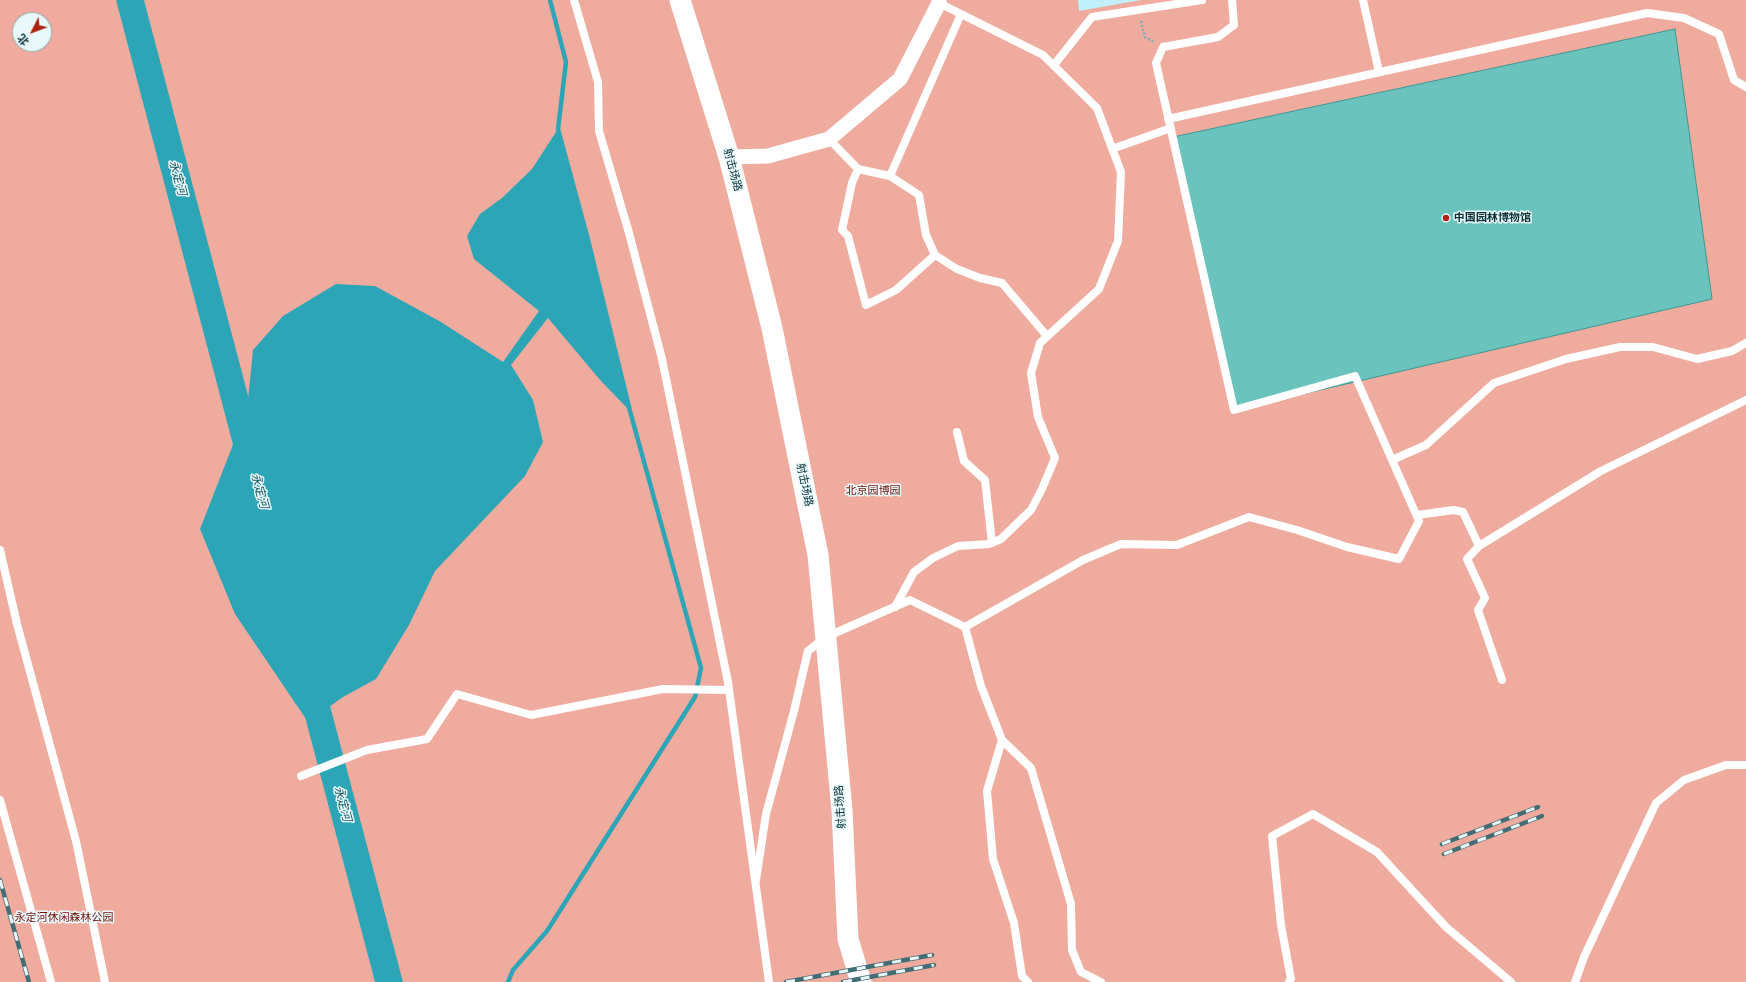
<!DOCTYPE html>
<html>
<head>
<meta charset="utf-8">
<style>
	body { margin:0 }
	#map { position:relative; width:1746px; height:982px; overflow:hidden; background:#c1f2fb; font-family:"Roboto Condensed","Noto Sans SC",sans-serif }
	canvas { display:block }
	.north { position:absolute; left:12px; top:12px; width:40px; height:40px; box-sizing:border-box; background:#e9f9fc; border:1px solid #90a9ad; border-radius:50%; rotate:228deg; font-size:11px; font-weight:700; line-height:16px; text-align:center; color:#0a3036 }
	.north::after { content:''; display:block; margin:auto; width:14px; height:18px; background:#b02213; clip-path:polygon(50% 0,100% 100%,50% 72%,0 100%) }
</style>
</head>
<body>
<div id="map">
<canvas width="1746" height="982"></canvas>
<div class="north">北</div>
</div>
<script>
const ctx = document.querySelector('canvas').getContext('2d');
ctx.lineJoin = 'round';
function fillPath(path, color) { ctx.fillStyle = color; ctx.fill(path, 'evenodd'); }
const poly = rows => new Path2D(rows.map(r => 'M' + r).join(''));
function stroke(path, color, width, dash) { ctx.strokeStyle = color; ctx.lineWidth = width; ctx.lineCap = dash ? 'butt' : 'round'; ctx.setLineDash(dash || []); ctx.stroke(path); }
function label(font, color, halo, rows, align = 'center') {
  ctx.font = font + ' "Roboto Condensed","Noto Sans SC",sans-serif'; ctx.lineWidth = 3; ctx.setLineDash([]); ctx.textBaseline = 'middle'; ctx.strokeStyle = halo; ctx.fillStyle = color; for (const [text, x, y, turn = 0] of rows) {
    ctx.save(); ctx.translate(x, y); ctx.rotate((+turn || 0) * Math.PI / 180); ctx.textAlign = isNaN(turn) ? turn : align; if (halo) ctx.strokeText(text, 0, 0); ctx.fillText(text, 0, 0); ctx.restore();
  }
}
const green = poly([
	[0,0,1078,0,1079,11,1141,0,1746,0,1746,982,0,982],
	[20,20,44,20,44,44,20,44]
]);
const water = poly([
	[558,129,587,236,618,371,630,411,601,381,548,318,511,365,533,400,543,442,525,476,435,571,409,625,376,679,343,697,308,722,235,614,200,529,247,409,253,350,283,316,336,284,375,286,441,322,503,362,539,311,474,259,467,236,480,214,502,198,532,169]
]);
const stream = poly([
	[508,982,513,970,547,931,695,697,701,668,630,411,587,236,558,129,566,62,550,0]
]);
const river = poly([
	[130,0,251,460],
	[309,679,389,982]
]);
const building = poly([
	[1675,29,1712,299,1234,410,1173,137,1675,29]
]);
const path = poly([
	[1141,21,1145,37,1154,42]
]);
const lane = poly([
	[574,0,598,82,599,131,629,233,662,359,728,682,769,982],
	[1363,0,1379,72],
	[1054,65,1092,17,1202,0],
	[1168,119,1647,13,1684,18,1719,34,1734,80,1746,87],
	[829,139,858,169,890,176,961,14],
	[1112,149,1171,128],
	[858,169,852,183,842,230,848,236,866,305,896,290,935,255],
	[890,176,919,195,926,235,935,255,957,269,980,278,1002,283,1047,336],
	[957,432,964,461,985,480,992,543],
	[1392,460,1426,445,1494,383,1566,359,1620,347,1653,347,1697,359,1732,351,1746,343],
	[1417,515,1454,510,1463,512,1479,546,1467,559,1485,598,1478,610,1502,680],
	[1479,546,1601,471,1746,400],
	[0,550,17,624,76,841,105,982],
	[895,607,914,572,933,558,958,546,989,544,1001,539,1031,510,1042,489,1055,458,1038,417,1031,373,1040,343,1099,289,1118,241,1121,172,1097,108,1043,55,939,3],
	[965,627,981,686,1002,740,1031,768,1071,904,1072,950,1081,972,1101,982],
	[1002,740,987,791,993,859,1014,923,1022,976,1028,982],
	[301,776,367,750,427,739,457,694,531,715,663,689,729,690],
	[0,800,51,982],
	[756,880,766,814,794,711,808,651,826,637,910,600,965,627,1083,560,1121,544,1177,545,1249,517,1297,530,1347,547,1399,559,1419,521,1355,376,1234,410,1156,63,1163,47,1218,37,1234,25,1232,0],
	[1289,982,1291,979,1281,925,1272,836,1313,814,1377,852,1446,927,1511,982],
	[1575,982,1584,957,1656,803,1684,780,1726,765,1746,765]
]);
const street = poly([
	[729,157,768,156,829,139,900,79,939,3,939,0]
]);
const secondary = poly([
	[680,0,729,157,772,328,818,555,842,810,848,939,861,982]
]);
const rail = poly([
	[1442,844,1538,807],
	[1444,854,1542,816],
	[0,880,29,982],
	[786,982,932,955],
	[843,982,934,965]
]);
const markers = [
	[1446,218,4,"#b02213"]
];
const streetNames = [
	["射击场路",732,170,75],
	["射击场路",804,485,78],
	["射击场路",841,807,-94]
];
const poiNames = [
	["中国园林博物馆",1454,218]
];
const parkNames = [
	["北京园博园",873,491],
	["永定河休闲森林公园",64,918]
];
const waterNames = [
	["永定河",177,178,75],
	["永定河",259,491,75],
	["永定河",342,804,75]
];
fillPath(green, '#f0ab9f');
fillPath(water, '#2ca5b7');
stroke(stream, '#2ca5b7', 4.5);
stroke(river, '#2ca5b7', 27);
fillPath(building, '#6bc3be');
stroke(building, '#3d9893', 1);
stroke(path, '#7facb4', 2.5, [2, 2]);
stroke(lane, '#fff', 8);
stroke(street, '#fff', 15);
stroke(secondary, '#fff', 21);
stroke(rail, '#436d74', 4.5);
stroke(rail, '#e9f9fc', 3, [9]);
for (const [x, y, r, color] of markers) { const dot = new Path2D(); dot.arc(x, y, r, 0, 2 * Math.PI); ctx.fillStyle = color; ctx.fill(dot); stroke(dot, '#e9f9fc', 1.5); }
label('11px', '#0a3036', '#e9f9fc', streetNames);
label('bold 11px', '#0a3036', '#e9f9fc', poiNames, 'left');
label('11px', '#6f1208', '#e9f9fc', parkNames);
label('italic 12px', '#12545e', '#e9f9fc', waterNames);
</script>
</body>
</html>
